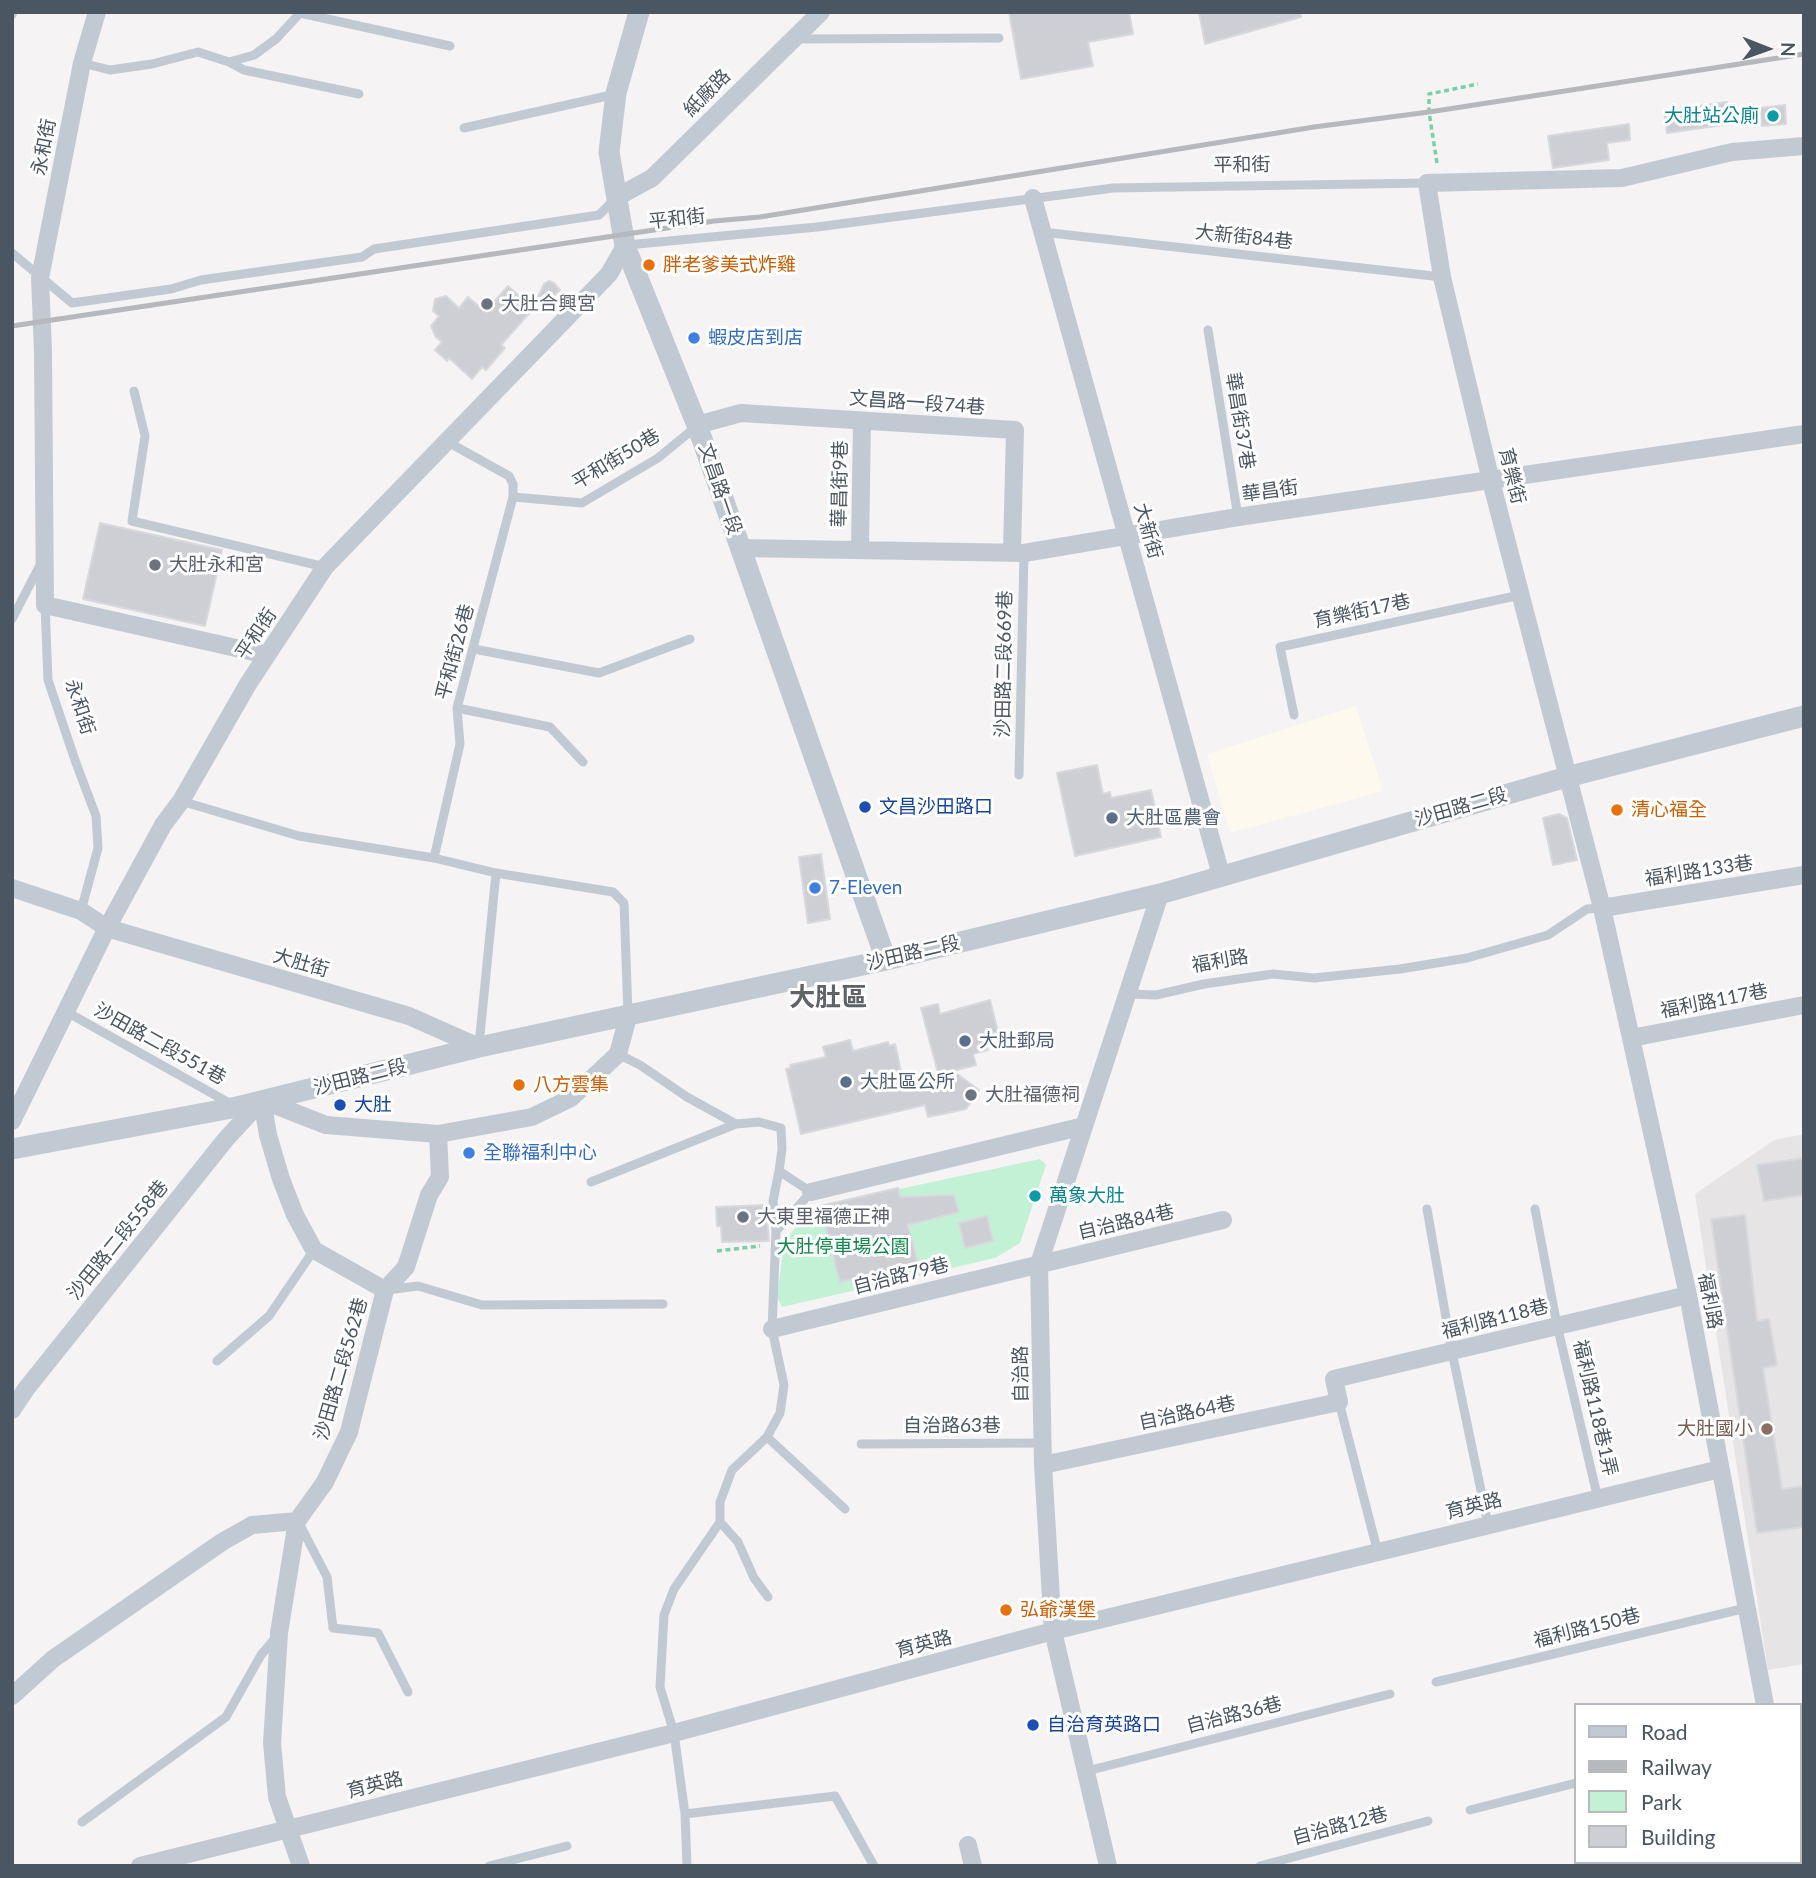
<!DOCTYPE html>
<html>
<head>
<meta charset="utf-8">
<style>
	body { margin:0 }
	#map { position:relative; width:1816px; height:1878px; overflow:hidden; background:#f5f3f3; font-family:Lato,sans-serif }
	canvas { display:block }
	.frame { position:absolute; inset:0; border:14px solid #4a5661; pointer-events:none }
	.legend { position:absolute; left:1574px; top:1703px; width:228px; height:161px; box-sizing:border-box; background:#fff; border:2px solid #b7bbc0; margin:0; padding:9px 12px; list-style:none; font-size:21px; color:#4a5661 }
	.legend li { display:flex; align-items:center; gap:14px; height:35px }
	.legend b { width:35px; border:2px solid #b7bbc0 }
	.north { position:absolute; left:1732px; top:14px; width:70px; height:70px; -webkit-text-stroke:5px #fff; paint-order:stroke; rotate:91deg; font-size:19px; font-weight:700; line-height:28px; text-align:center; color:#4a5661 }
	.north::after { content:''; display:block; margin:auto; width:24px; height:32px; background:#4a5661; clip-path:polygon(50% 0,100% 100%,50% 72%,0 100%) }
</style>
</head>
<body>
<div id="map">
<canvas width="1816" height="1878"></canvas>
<div class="frame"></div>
<ul class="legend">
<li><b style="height:9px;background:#c1cad2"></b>Road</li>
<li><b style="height:9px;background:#b5b8bd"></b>Railway</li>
<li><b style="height:19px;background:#c3f1d5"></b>Park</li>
<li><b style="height:19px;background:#cdcfd5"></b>Building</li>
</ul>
<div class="north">N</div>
</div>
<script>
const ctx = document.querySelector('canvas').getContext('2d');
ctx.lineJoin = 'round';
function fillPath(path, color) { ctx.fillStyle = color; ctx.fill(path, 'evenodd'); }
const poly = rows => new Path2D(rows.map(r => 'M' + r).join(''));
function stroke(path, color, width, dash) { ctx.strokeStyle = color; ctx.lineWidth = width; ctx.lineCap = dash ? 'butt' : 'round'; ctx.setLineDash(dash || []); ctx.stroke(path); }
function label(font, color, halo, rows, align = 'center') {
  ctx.font = font + ' Lato,"Noto Sans TC",sans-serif'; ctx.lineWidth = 6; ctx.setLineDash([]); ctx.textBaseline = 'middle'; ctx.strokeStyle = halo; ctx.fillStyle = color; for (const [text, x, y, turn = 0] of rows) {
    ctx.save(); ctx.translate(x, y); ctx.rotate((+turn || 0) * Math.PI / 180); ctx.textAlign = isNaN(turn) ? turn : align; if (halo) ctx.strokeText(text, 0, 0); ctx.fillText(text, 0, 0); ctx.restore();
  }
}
const commercial = poly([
	[1356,706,1383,791,1230,833,1207,754]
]);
const education = poly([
	[1804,1134,1804,1664,1768,1670,1695,1194,1774,1140]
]);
const green = poly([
	[1040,1159,1046,1165,1020,1243,995,1258,782,1307,777,1297,784,1244,802,1217,820,1206]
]);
const building = poly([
	[1009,12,1129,12,1133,34,1088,42,1093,66,1021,79,1009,12],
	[1199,12,1300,12,1301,17,1205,44,1199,12],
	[1727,102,1730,124,1667,133,1664,111,1727,102],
	[1785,105,1786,124,1762,126,1760,108,1785,105],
	[1629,124,1630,140,1607,143,1609,160,1553,168,1548,136,1629,124],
	[549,281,554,283,560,290,553,297,537,299,544,284,549,281],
	[508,286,533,309,501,345,505,348,486,370,482,367,472,379,449,358,447,361,435,350,442,342,436,337,431,326,439,316,433,311,435,299,446,296,459,308,468,297,485,312,508,286],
	[100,523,222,550,205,626,83,599,100,523],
	[1097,765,1103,794,1110,792,1111,798,1151,790,1161,837,1075,856,1057,773,1097,765],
	[1559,814,1567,818,1577,860,1553,865,1543,818,1559,814],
	[821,854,830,919,808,923,799,857,821,854],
	[990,1000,998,1032,988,1035,990,1039,985,1040,988,1050,973,1054,976,1065,953,1071,979,1090,966,1109,928,1117,925,1105,801,1134,786,1069,791,1068,790,1065,826,1057,823,1047,850,1040,853,1051,888,1042,889,1046,895,1044,903,1080,938,1073,921,1008,938,1004,940,1014,990,1000],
	[1804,1158,1804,1195,1764,1201,1757,1165,1804,1158],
	[898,1188,900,1197,954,1195,959,1212,908,1225,918,1264,840,1282,820,1206,898,1188],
	[766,1205,769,1241,722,1242,721,1226,717,1226,716,1207,766,1205],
	[1745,1215,1757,1321,1769,1319,1777,1365,1763,1368,1782,1489,1804,1486,1804,1527,1757,1533,1711,1219,1745,1215],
	[987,1216,993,1241,965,1248,959,1223,987,1216]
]);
const path = poly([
	[1437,163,1429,112,1429,94,1478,84],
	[717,1251,760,1246]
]);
const service = poly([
	[300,13,450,46],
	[12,15,13,12],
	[795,39,999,38],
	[229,62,244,70,359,94],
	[82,63,110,70,152,64,198,52,229,62,254,55,276,39,301,12],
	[464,128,616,94],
	[1042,232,1442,277],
	[627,245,817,227,1113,188,1427,183],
	[12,253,72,303,171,289,201,280,362,257,374,249,599,215,614,200],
	[1208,330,1238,517],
	[134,391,145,436,132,521,325,567],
	[513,497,582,503,658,458,697,426],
	[45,605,48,680,76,763,96,816,98,848,81,911],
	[12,619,40,565],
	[474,649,599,673,690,639],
	[457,708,550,727,583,762],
	[1294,715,1280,647,1520,595],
	[1019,775,1024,553],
	[181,801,299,836,434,858,496,873,613,892,624,903,628,1014],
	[434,858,460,744,457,708,513,497,513,484,509,476,446,441],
	[1128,994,1156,995,1204,984,1273,974,1314,978,1400,969,1467,958,1548,935,1587,909,1602,908],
	[65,1011,231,1104],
	[479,1045,496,873],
	[618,1054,640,1065,687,1097,736,1124,759,1122,781,1128,782,1149,779,1171,811,1192,776,1231,772,1329,784,1385,780,1413,767,1437,732,1470,720,1502,720,1522,674,1589,664,1615,660,1687,674,1733,685,1814,687,1866],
	[591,1182,736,1124],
	[1427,1209,1452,1352,1488,1524],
	[1535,1209,1557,1325,1598,1499],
	[776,1231,773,1201,779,1171],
	[387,1290,418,1286,482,1305,663,1304],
	[217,1361,269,1316,314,1250],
	[1339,1402,1378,1553],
	[767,1437,845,1509],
	[861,1444,1044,1443],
	[720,1522,738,1542,754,1578,768,1597],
	[300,1525,327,1577,333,1628,378,1633,408,1692],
	[1436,1682,1746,1608],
	[1087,1771,1390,1694],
	[1470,1810,1576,1783],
	[685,1814,835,1796,874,1866],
	[82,1822,226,1717,261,1655,277,1636],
	[489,1866,567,1846],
	[1260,1866,1428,1821]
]);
const minor = poly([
	[97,12,82,63,40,278,43,352,45,605,267,655],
	[617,197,652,178,821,12],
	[1033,198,1221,875],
	[697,425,741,413,1015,430,1012,551],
	[740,548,1024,553,1238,517,1804,434],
	[860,549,862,421],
	[12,888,81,911,107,928,409,1016,479,1047],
	[1602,908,1804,875],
	[1631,1038,1804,1005],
	[262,1100,326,1125,438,1134,532,1117,571,1098,618,1054,628,1017],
	[262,1100,268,1135,281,1179,295,1215,314,1250,385,1290],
	[12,1121,107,928,163,825,181,801,248,684,325,567,609,274,625,246],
	[811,1192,1084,1126],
	[772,1329,1223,1220],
	[12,1410,26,1389,226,1139,262,1100],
	[1043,1465,1339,1402,1334,1379,1688,1295],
	[12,1696,53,1659,222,1542,252,1525,297,1521],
	[1765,1705,1688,1295,1631,1038,1602,908,1491,481,1442,277,1427,183,1622,178,1732,152,1804,146],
	[968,1845,973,1866],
	[1795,1862,1796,1866],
	[140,1866,674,1733,1053,1631,1720,1469],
	[301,1866,277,1797,272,1743,279,1633,297,1521,325,1482,349,1432,385,1290,406,1267,429,1195,440,1177,438,1134],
	[1108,1866,1053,1631,1043,1465,1039,1264,1160,894]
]);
const tertiary = poly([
	[639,12,616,93,609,152,625,246,697,425,886,960],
	[12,1149,237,1107,479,1047,886,960,1160,894,1567,777,1804,716]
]);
const rail = poly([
	[12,326,714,221,760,217,1314,127,1429,112,1804,54]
]);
const markers = [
	[1773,116,7,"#0f9aa8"],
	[649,265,7,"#e8710a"],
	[487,304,7,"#6b7280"],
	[694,338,7,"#3f7fe0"],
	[155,565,7,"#6b7280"],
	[865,807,7,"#1a4fb4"],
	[1617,810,7,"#e8710a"],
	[1112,818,7,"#5c6f8a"],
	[815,888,7,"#3f7fe0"],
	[965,1041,7,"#5c6f8a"],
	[846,1082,7,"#5c6f8a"],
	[519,1085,7,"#e8710a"],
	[971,1095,7,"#6b7280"],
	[340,1105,7,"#1a4fb4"],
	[469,1153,7,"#3f7fe0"],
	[1035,1196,7,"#0f9aa8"],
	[743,1217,7,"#6b7280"],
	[1767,1429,7,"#8d6e63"],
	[1006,1610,7,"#e8710a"],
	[1033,1725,7,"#1a4fb4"]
];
const streetNames = [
	["紙廠路",707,93,-45],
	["永和街",44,147,-79],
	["平和街",1242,165,-1],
	["平和街",677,219,-6],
	["大新街84巷",1244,237,6],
	["文昌路一段74巷",917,403,4],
	["華昌街37巷",1240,421,81],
	["平和街50巷",616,459,-31],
	["育樂街",1512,476,76],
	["華昌街9巷",840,484,-89],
	["文昌路一段",720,489,71],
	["華昌街",1270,491,-8],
	["大新街",1148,531,74],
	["育樂街17巷",1362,611,-12],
	["平和街",256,634,-56],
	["平和街26巷",455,652,-75],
	["沙田路二段669巷",1004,664,-89],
	["永和街",80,707,72],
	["沙田路二段",1461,807,-16],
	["福利路133巷",1699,871,-9],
	["沙田路二段",913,953,-13],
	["福利路",1220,961,-10],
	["大肚街",301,963,16],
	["福利路117巷",1714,1001,-11],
	["沙田路二段551巷",160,1044,29],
	["沙田路二段",360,1077,-14],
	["自治路84巷",1126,1222,-13],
	["沙田路二段558巷",118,1240,-51],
	["自治路79巷",901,1276,-14],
	["福利路",1710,1301,79],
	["福利路118巷",1495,1319,-14],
	["沙田路二段562巷",341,1369,-74],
	["自治路",1021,1374,-91],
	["福利路118巷1弄",1595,1408,77],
	["自治路64巷",1187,1413,-12],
	["自治路63巷",952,1426],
	["育英路",1474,1506,-14],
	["福利路150巷",1587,1628,-14],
	["育英路",924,1644,-15],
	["自治路36巷",1234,1715,-14],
	["育英路",375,1785,-14],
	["自治路12巷",1340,1826,-15]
];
const cultureNames = [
	["大肚站公廁",1759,116],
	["萬象大肚",1049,1196,"left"]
];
const foodNames = [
	["胖老爹美式炸雞",663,265],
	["清心福全",1631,810],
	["八方雲集",533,1085],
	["弘爺漢堡",1020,1610]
];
const worshipNames = [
	["大肚合興宮",501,304],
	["大肚永和宮",169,565],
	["大肚福德祠",985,1095],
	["大東里福德正神",757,1217]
];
const shopNames = [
	["蝦皮店到店",708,338],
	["7-Eleven",829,888],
	["全聯福利中心",483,1153]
];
const transitNames = [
	["文昌沙田路口",879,807],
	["大肚",354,1105],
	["自治育英路口",1047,1725]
];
const serviceNames = [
	["大肚區農會",1126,818],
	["大肚郵局",979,1041],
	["大肚區公所",860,1082]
];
const parkNames = [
	["大肚停車場公園",843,1247]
];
const educationNames = [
	["大肚國小",1753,1429]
];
const districtNames = [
	["大肚區",828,998]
];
fillPath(commercial, '#fdf9ef');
fillPath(education, '#e6e4e5');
fillPath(green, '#c3f1d5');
fillPath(building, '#cdcfd5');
stroke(building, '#d7d9de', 2);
stroke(path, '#7ad0a6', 3.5, [5, 3.5]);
stroke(service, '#c1cad2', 9);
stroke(minor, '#c1cad2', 18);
stroke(tertiary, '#c1cad2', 21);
stroke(rail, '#b5b8bd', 5);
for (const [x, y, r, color] of markers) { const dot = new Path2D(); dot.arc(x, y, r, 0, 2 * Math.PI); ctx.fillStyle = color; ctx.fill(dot); stroke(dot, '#fff', 2.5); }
label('19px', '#4a5661', '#fff', streetNames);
label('19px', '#0d838f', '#fff', cultureNames, 'right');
label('19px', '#c56008', '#fff', foodNames, 'left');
label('19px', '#5b616d', '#fff', worshipNames, 'left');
label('19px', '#366cbe', '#fff', shopNames, 'left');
label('19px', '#164399', '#fff', transitNames, 'left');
label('19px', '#4e5e75', '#fff', serviceNames, 'left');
label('19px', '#17864f', '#fff', parkNames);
label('19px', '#785e54', '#fff', educationNames, 'right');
label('bold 26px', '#5f6368', '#fff', districtNames);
</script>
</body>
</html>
